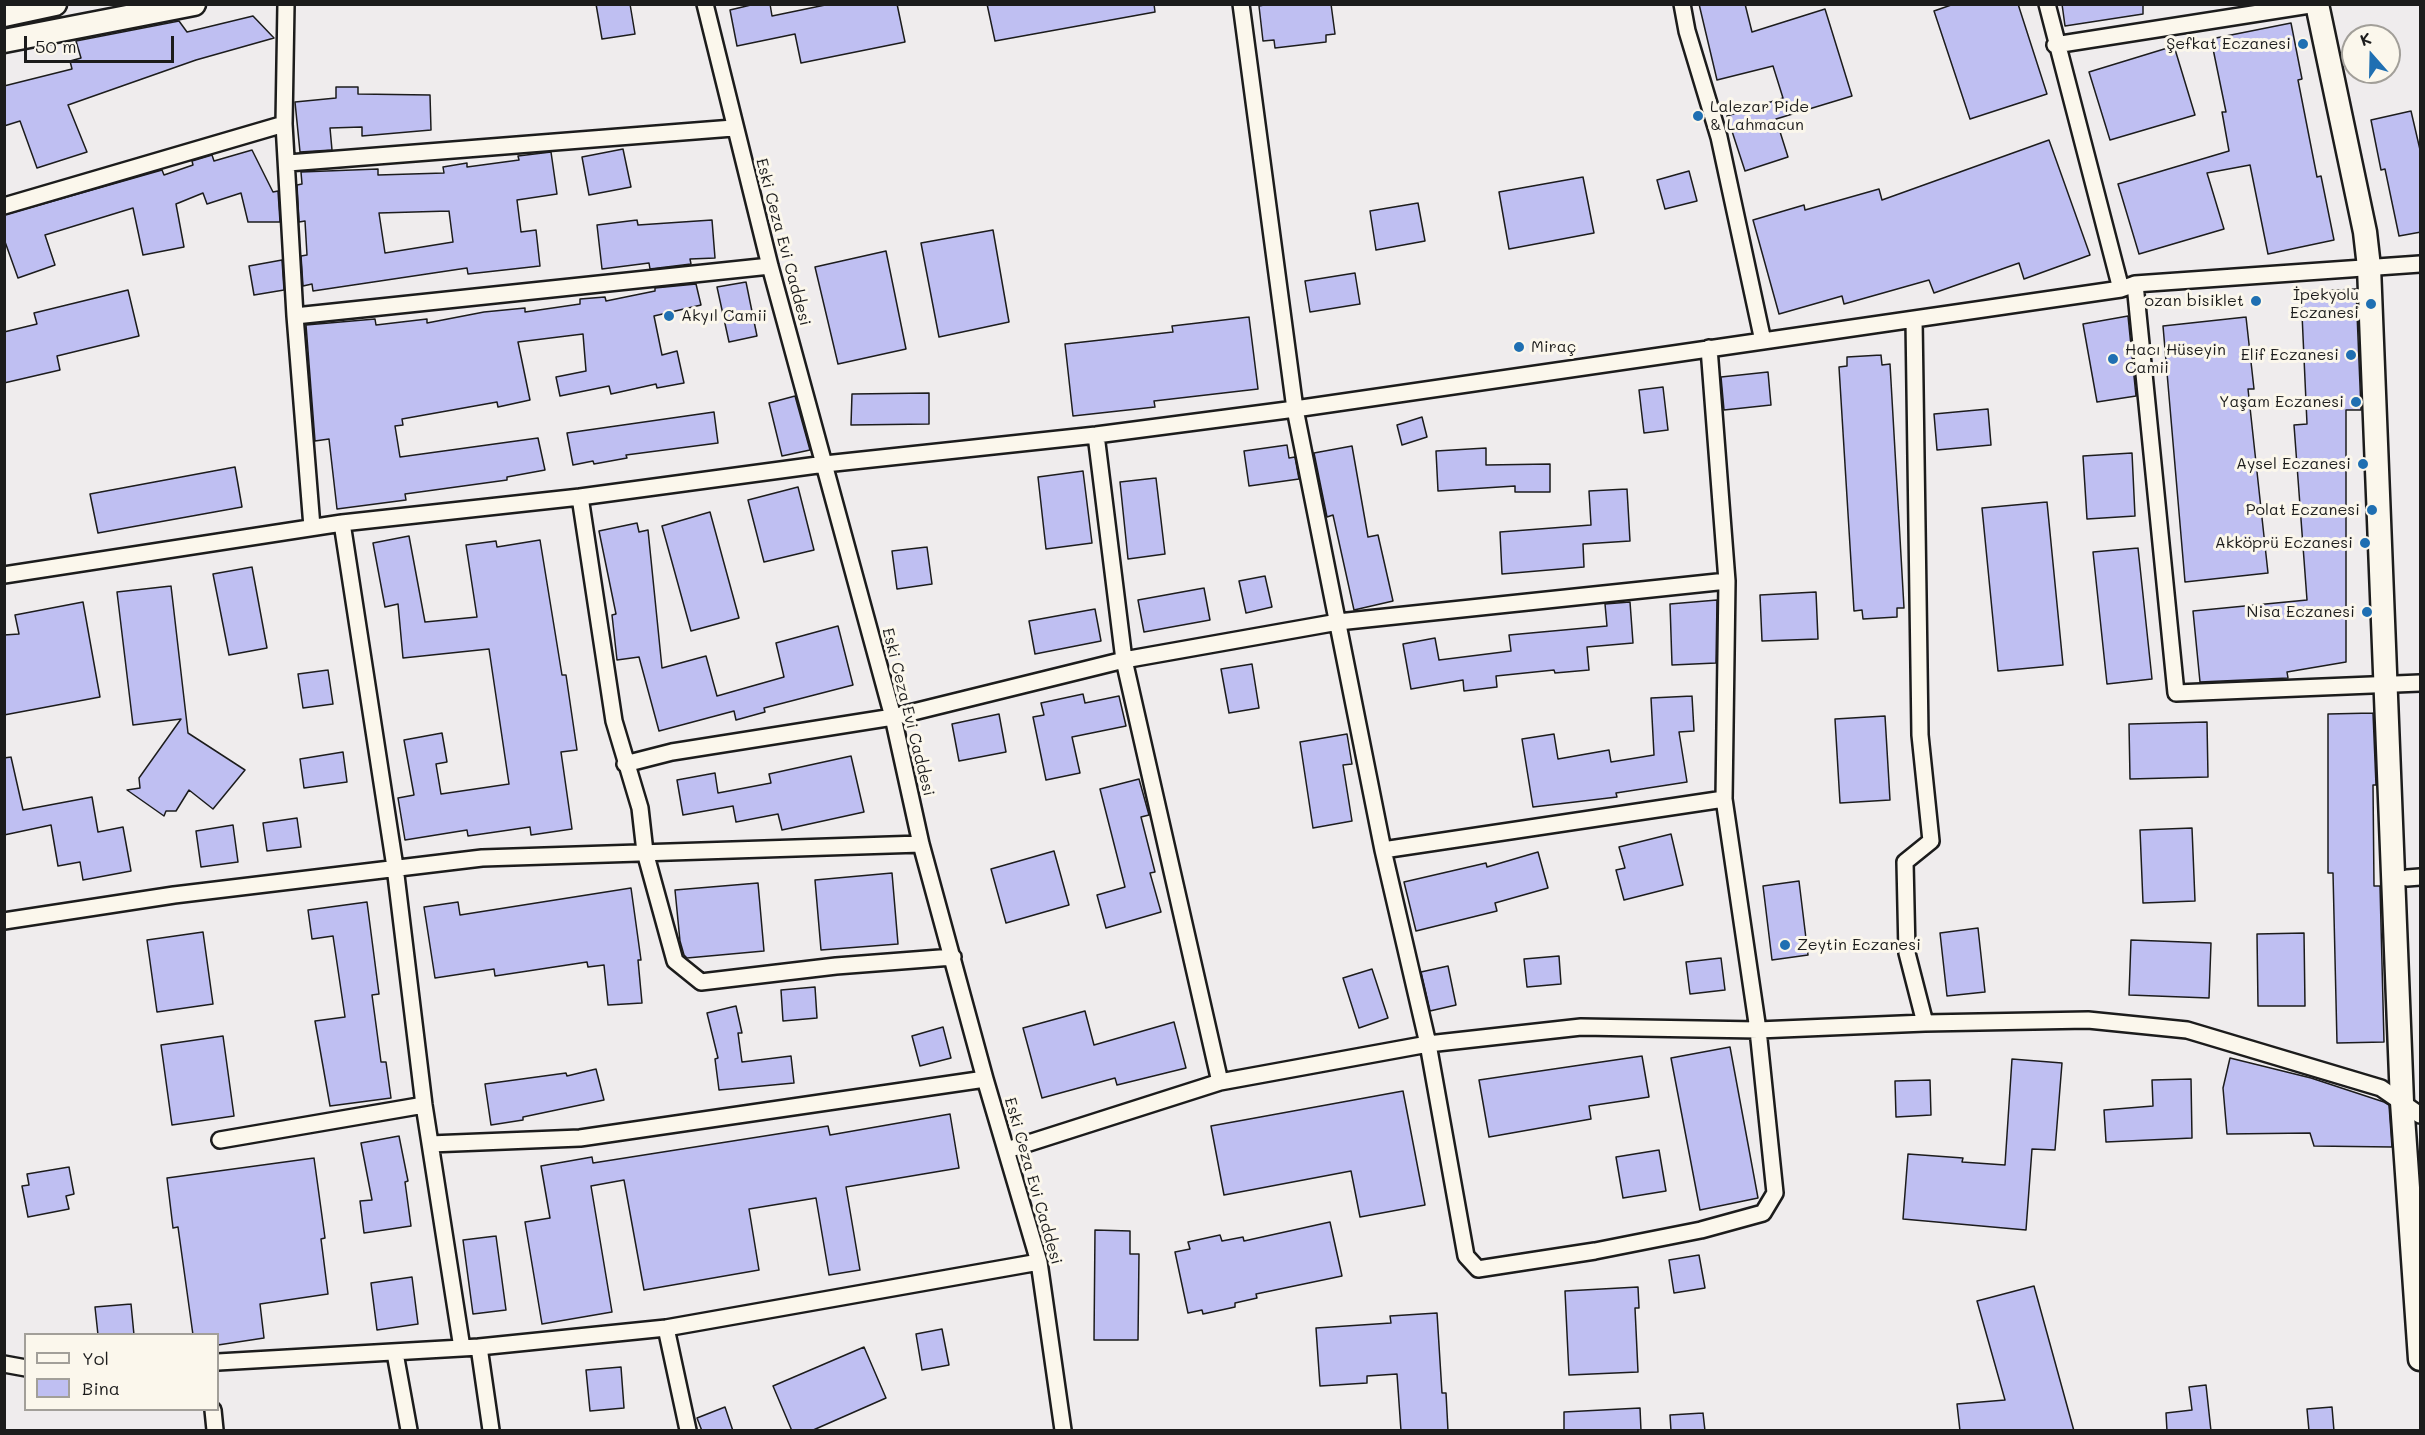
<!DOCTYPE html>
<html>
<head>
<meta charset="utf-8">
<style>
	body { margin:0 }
	#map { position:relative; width:2425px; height:1435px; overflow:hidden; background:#efeced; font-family:Mali,sans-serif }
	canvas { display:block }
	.frame { position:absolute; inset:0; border:6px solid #1c1c1c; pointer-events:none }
	.legend { position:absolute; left:24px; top:1333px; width:195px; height:78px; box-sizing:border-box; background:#fbf7ec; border:2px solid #a29f99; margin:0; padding:8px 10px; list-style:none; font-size:18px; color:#1c1c1c }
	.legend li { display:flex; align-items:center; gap:12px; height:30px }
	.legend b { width:30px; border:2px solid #a29f99 }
	.north { position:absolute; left:2341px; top:24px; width:60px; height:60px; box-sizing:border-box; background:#fbf7ec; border:2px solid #a29f99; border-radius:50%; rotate:340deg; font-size:16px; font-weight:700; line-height:24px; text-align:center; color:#1c1c1c }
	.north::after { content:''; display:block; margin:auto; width:21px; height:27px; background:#1f6fb2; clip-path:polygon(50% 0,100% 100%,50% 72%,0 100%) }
	.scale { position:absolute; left:24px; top:36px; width:150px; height:27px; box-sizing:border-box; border:3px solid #1c1c1c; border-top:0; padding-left:8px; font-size:18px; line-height:21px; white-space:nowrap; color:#1c1c1c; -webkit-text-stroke:4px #fbf7ec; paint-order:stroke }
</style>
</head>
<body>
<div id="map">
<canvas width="2425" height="1435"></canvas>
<div class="frame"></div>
<ul class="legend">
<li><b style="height:8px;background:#fbf7ec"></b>Yol</li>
<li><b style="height:16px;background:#bfbff2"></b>Bina</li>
</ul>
<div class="north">K</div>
<div class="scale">50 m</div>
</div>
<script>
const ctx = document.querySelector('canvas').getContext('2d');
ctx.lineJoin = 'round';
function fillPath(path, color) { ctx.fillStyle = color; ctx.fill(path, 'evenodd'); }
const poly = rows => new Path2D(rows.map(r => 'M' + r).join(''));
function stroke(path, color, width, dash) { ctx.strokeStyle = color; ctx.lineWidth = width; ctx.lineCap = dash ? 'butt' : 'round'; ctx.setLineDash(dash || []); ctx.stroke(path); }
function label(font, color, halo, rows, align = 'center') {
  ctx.font = font + ' Mali,sans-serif'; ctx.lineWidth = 6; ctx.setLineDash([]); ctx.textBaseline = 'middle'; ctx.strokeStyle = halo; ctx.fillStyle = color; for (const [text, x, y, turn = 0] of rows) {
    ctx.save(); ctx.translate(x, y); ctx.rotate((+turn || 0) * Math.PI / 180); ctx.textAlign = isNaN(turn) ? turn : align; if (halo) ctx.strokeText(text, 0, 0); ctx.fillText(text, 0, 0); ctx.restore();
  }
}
const building = poly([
	[596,4,630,4,635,34,602,39,596,4],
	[755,4,770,4,772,16,830,4,897,4,905,42,801,63,795,34,737,46,730,10,755,4],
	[987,4,1154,4,1155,12,995,41,987,4],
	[1269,4,1331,4,1335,34,1326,35,1326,42,1275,48,1274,40,1263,41,1259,6,1269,4],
	[1699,4,1745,4,1752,32,1825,9,1852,96,1776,119,1788,157,1745,171,1727,116,1783,98,1773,66,1717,80,1699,4],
	[1954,4,2018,4,2047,94,1970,119,1934,11,1954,4],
	[2062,4,2143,4,2143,14,2065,26,2062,4],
	[253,16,274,38,196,60,68,105,87,152,37,168,20,121,4,126,4,86,72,69,70,61,81,58,76,41,179,21,187,32,253,16],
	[2291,23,2302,79,2298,80,2317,177,2321,176,2334,240,2268,254,2250,165,2207,173,2224,229,2139,254,2118,184,2229,151,2222,112,2226,112,2211,39,2291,23],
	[2174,46,2195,115,2110,140,2089,72,2174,46],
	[336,87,358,87,358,94,430,95,431,130,362,136,362,127,330,128,332,150,300,152,295,102,336,98,336,87],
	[2411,111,2421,154,2421,232,2399,236,2385,169,2381,170,2371,120,2411,111],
	[2049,140,2090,255,2024,279,2019,263,1934,293,1929,280,1844,304,1842,296,1779,314,1753,220,1804,205,1805,210,1879,189,1882,200,2049,140],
	[623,149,631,187,589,195,582,157,623,149],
	[252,150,273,192,278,191,280,222,248,222,241,193,207,204,203,193,176,204,184,247,143,255,133,208,45,235,55,265,18,278,4,239,4,215,162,170,164,175,193,165,192,161,212,155,214,161,252,150],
	[551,152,557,194,517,200,521,232,536,230,540,266,468,274,467,268,313,291,312,284,303,286,301,256,307,255,305,221,299,222,297,185,302,184,301,172,378,169,378,175,444,173,443,167,467,163,467,167,519,160,518,156,551,152],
	[449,211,453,242,385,253,379,213,449,211],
	[1689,171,1697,201,1665,209,1657,180,1689,171],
	[1583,177,1594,233,1509,249,1499,192,1583,177],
	[1418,203,1425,241,1376,250,1370,211,1418,203],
	[637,220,638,225,712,220,715,258,690,259,691,264,650,269,649,263,602,269,597,225,637,220],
	[993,230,1009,322,939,337,921,243,993,230],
	[886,251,906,349,838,364,815,267,886,251],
	[282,260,284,290,254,295,249,266,282,260],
	[1355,273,1360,304,1310,312,1305,281,1355,273],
	[746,282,757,336,729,342,717,287,746,282],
	[696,284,701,305,654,316,662,355,677,351,684,383,657,388,656,384,611,394,609,386,560,396,556,377,586,371,583,334,518,342,530,400,498,407,497,402,402,419,403,425,395,426,400,457,538,438,545,470,507,477,507,480,405,494,406,500,337,509,329,439,315,441,306,325,375,319,376,325,427,319,427,323,484,312,525,308,525,312,580,304,580,299,605,297,606,301,655,291,655,288,696,284],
	[2356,289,2361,410,2346,410,2346,662,2287,672,2288,678,2200,682,2193,611,2307,600,2294,425,2307,424,2301,292,2356,289],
	[128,290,139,336,57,356,60,370,4,383,4,332,37,324,34,313,128,290],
	[2128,316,2136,396,2097,402,2083,324,2128,316],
	[1249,317,1258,389,1154,401,1155,407,1073,416,1065,344,1173,332,1172,326,1249,317],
	[2246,317,2254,389,2248,389,2268,573,2185,582,2163,326,2246,317],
	[1881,355,1882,365,1890,364,1904,608,1897,608,1897,617,1863,619,1862,610,1854,611,1839,367,1847,366,1847,357,1881,355],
	[1768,372,1771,405,1724,410,1721,377,1768,372],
	[1663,387,1668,430,1644,433,1639,390,1663,387],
	[929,393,929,424,851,425,852,394,929,393],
	[795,396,810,450,782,456,769,403,795,396],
	[1988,409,1991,445,1937,450,1934,414,1988,409],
	[714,412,718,443,626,455,627,458,594,464,593,461,573,465,567,433,714,412],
	[1422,417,1427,437,1402,445,1397,425,1422,417],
	[1287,445,1289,458,1295,457,1299,479,1249,486,1244,451,1287,445],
	[1352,446,1368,537,1378,535,1393,601,1354,610,1333,515,1327,517,1314,453,1352,446],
	[1486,448,1486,465,1550,464,1550,492,1515,492,1515,486,1438,491,1436,451,1486,448],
	[2132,453,2135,516,2087,519,2083,456,2132,453],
	[235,467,242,507,98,533,90,494,235,467],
	[1083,471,1092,543,1046,549,1038,477,1083,471],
	[1156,478,1165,554,1128,559,1120,482,1156,478],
	[798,487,814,550,764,562,748,500,798,487],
	[1627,489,1630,541,1583,544,1584,567,1502,574,1500,532,1591,525,1589,491,1627,489],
	[2047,502,2063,665,1998,671,1982,508,2047,502],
	[710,512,739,618,691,631,662,526,710,512],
	[637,523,639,532,648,530,662,668,706,656,717,696,784,677,776,643,838,626,853,685,764,708,765,712,736,720,734,711,659,731,639,657,617,660,612,615,616,614,599,531,637,523],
	[409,536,425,622,477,617,466,545,496,541,497,547,540,540,562,675,566,675,577,750,561,752,572,829,531,835,530,827,468,836,467,830,405,840,398,798,414,795,404,740,442,733,447,762,436,764,441,794,509,784,489,649,403,658,398,604,385,607,373,543,409,536],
	[927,547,932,584,897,589,892,551,927,547],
	[2138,548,2152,679,2107,684,2093,552,2138,548],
	[252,567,267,648,229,655,213,574,252,567],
	[1265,576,1272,607,1246,613,1239,581,1265,576],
	[171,586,188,733,245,770,213,809,189,790,176,811,166,811,164,816,127,790,140,788,139,778,181,719,133,725,117,592,171,586],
	[1204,588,1210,620,1144,632,1138,600,1204,588],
	[1816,592,1818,639,1762,641,1760,595,1816,592],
	[1717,600,1716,663,1672,665,1670,604,1717,600],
	[83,602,100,697,4,715,4,635,19,634,15,615,83,602],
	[1630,602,1633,643,1587,647,1589,670,1555,673,1554,670,1496,676,1497,687,1464,691,1463,680,1411,689,1403,644,1435,638,1439,660,1511,651,1509,635,1607,626,1605,604,1630,602],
	[1095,609,1101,641,1035,654,1029,621,1095,609],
	[1252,664,1259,708,1229,713,1221,669,1252,664],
	[328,670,333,704,303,708,298,674,328,670],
	[1083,694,1085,703,1119,696,1126,726,1072,737,1080,773,1046,780,1033,717,1044,715,1041,703,1083,694],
	[1692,696,1694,731,1679,732,1687,782,1616,793,1617,797,1533,807,1522,739,1554,734,1558,759,1609,750,1611,762,1654,755,1651,698,1692,696],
	[2373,713,2376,785,2373,785,2374,886,2380,886,2384,1042,2337,1043,2333,873,2328,873,2328,714,2373,713],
	[999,714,1006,752,959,761,952,724,999,714],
	[1885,716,1890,800,1840,803,1835,719,1885,716],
	[2207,722,2208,777,2130,779,2129,724,2207,722],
	[1347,734,1352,764,1343,765,1352,821,1313,828,1300,742,1347,734],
	[343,752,347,782,304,788,300,759,343,752],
	[851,756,864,812,782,830,778,814,736,822,733,806,683,815,677,780,715,773,718,793,771,783,769,774,851,756],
	[11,757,23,810,92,797,98,832,123,827,131,871,83,880,80,862,58,866,51,825,4,835,4,758,11,757],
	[1139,779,1149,815,1141,817,1155,872,1150,873,1161,912,1106,928,1097,895,1125,887,1100,789,1139,779],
	[297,818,301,847,267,851,263,823,297,818],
	[233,825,238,862,201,867,196,831,233,825],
	[2192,828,2195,901,2143,903,2140,830,2192,828],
	[1671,834,1683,885,1624,900,1616,870,1625,868,1619,847,1671,834],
	[1054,851,1069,905,1006,923,991,869,1054,851],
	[1538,852,1548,888,1495,903,1497,911,1416,931,1404,882,1486,863,1487,867,1538,852],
	[892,873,898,944,821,950,815,880,892,873],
	[1799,881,1808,955,1772,960,1763,886,1799,881],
	[758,883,764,951,687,958,684,955,680,941,675,890,758,883],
	[631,888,641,960,638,960,642,1003,608,1005,604,965,588,967,587,962,495,976,494,969,435,978,424,907,458,902,460,915,631,888],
	[367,902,379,994,372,995,381,1062,386,1062,391,1098,330,1106,315,1021,345,1017,333,936,312,939,308,910,367,902],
	[1978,928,1985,992,1947,996,1940,933,1978,928],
	[203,932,213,1004,157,1012,147,940,203,932],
	[2304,933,2305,1006,2258,1006,2257,934,2304,933],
	[2131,940,2211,943,2209,998,2129,995,2131,940],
	[1559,956,1561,984,1527,987,1524,959,1559,956],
	[1721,958,1725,990,1690,994,1686,962,1721,958],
	[1448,966,1456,1005,1430,1011,1421,972,1448,966],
	[1372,969,1388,1018,1359,1028,1343,978,1372,969],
	[815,987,817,1018,783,1021,781,990,815,987],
	[736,1006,742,1033,738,1033,742,1062,791,1056,794,1083,719,1090,715,1059,718,1058,707,1013,736,1006],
	[1085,1011,1094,1045,1174,1022,1186,1068,1117,1085,1115,1078,1042,1098,1023,1028,1085,1011],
	[943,1027,951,1058,920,1066,912,1036,943,1027],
	[223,1036,234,1116,172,1125,161,1045,223,1036],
	[1730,1047,1758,1198,1700,1210,1671,1058,1730,1047],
	[1642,1056,1649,1097,1589,1106,1591,1119,1489,1137,1479,1080,1642,1056],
	[2230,1058,2311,1078,2384,1102,2389,1105,2392,1147,2314,1146,2310,1133,2227,1134,2223,1088,2230,1058],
	[2012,1059,2062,1063,2055,1150,2032,1149,2026,1230,1903,1219,1908,1154,1963,1158,1962,1162,2005,1165,2012,1059],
	[596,1069,604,1100,523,1117,523,1120,491,1125,485,1084,566,1073,567,1076,596,1069],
	[2191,1079,2192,1138,2106,1142,2104,1110,2153,1106,2152,1080,2191,1079],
	[1930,1080,1931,1115,1896,1117,1895,1081,1930,1080],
	[1403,1091,1425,1205,1360,1217,1351,1171,1224,1195,1211,1126,1403,1091],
	[950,1114,959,1168,846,1187,860,1270,829,1275,816,1198,749,1209,759,1270,644,1290,624,1180,591,1186,612,1312,542,1324,525,1222,550,1218,541,1166,592,1157,593,1163,828,1126,830,1135,950,1114],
	[399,1136,408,1181,405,1182,411,1226,364,1233,360,1201,372,1200,361,1143,399,1136],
	[1659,1150,1666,1191,1623,1198,1616,1157,1659,1150],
	[314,1158,325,1238,321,1239,328,1294,260,1304,264,1338,218,1345,218,1335,193,1335,178,1227,173,1228,167,1178,314,1158],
	[69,1167,74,1194,66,1196,69,1209,28,1217,22,1186,29,1185,27,1174,69,1167],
	[1330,1222,1342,1276,1256,1294,1257,1298,1235,1303,1235,1307,1203,1314,1202,1310,1188,1313,1175,1252,1190,1249,1188,1242,1220,1235,1222,1241,1243,1237,1244,1241,1330,1222],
	[1095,1230,1130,1231,1130,1254,1139,1254,1138,1340,1094,1340,1095,1230],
	[496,1236,506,1310,473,1314,463,1240,496,1236],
	[1699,1255,1705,1288,1674,1293,1669,1260,1699,1255],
	[412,1277,418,1324,377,1330,371,1283,412,1277],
	[2034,1286,2074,1431,1960,1431,1957,1404,2005,1400,1977,1301,2034,1286],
	[1638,1287,1639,1308,1635,1308,1638,1372,1569,1375,1565,1291,1638,1287],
	[131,1304,134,1335,98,1335,95,1307,131,1304],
	[1437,1313,1442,1393,1446,1393,1448,1431,1401,1431,1397,1374,1367,1376,1367,1383,1320,1386,1316,1328,1391,1323,1390,1316,1437,1313],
	[942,1329,949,1365,922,1370,916,1334,942,1329],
	[864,1347,886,1398,811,1431,792,1431,773,1386,864,1347],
	[621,1367,624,1408,590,1411,586,1370,621,1367],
	[2206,1385,2211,1431,2167,1431,2166,1413,2192,1410,2189,1387,2206,1385],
	[725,1407,733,1431,702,1431,697,1418,725,1407],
	[2332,1407,2334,1431,2309,1431,2307,1409,2332,1407],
	[1640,1408,1641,1431,1564,1431,1564,1412,1640,1408],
	[1703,1413,1705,1431,1671,1431,1670,1415,1703,1413]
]);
const street = poly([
	[286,4,284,124,295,316,312,527],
	[705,4,770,266,893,717,921,844,985,1079,1039,1262,1063,1430],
	[1241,4,1295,409,1383,850,1428,1044,1466,1256,1478,1269,1595,1251,1701,1230,1763,1213,1775,1193,1758,1030,1724,799,1727,581,1709,348],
	[1682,4,1687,31,1719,137,1763,341],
	[2047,4,2121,289],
	[2055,45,2316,4],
	[288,163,733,128],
	[4,206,284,124],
	[2135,284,2176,693,2420,683],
	[295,316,770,266],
	[1914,319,1920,735,1931,841,1905,862,1907,953,1925,1023],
	[1096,435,1124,660,1220,1082],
	[580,497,614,721,640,808,645,852,675,961,701,982,836,966,953,957],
	[342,523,395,867,424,1105,462,1348],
	[4,575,342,523,580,497,825,464,1096,435,1295,409,2121,289,2135,284,2420,264],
	[625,764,672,752,893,717,1124,660,1338,622,1727,581],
	[1383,850,1724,799],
	[2407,878,2420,877],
	[4,921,174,895,482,858,921,844],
	[220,1140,424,1105],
	[430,1144,580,1138,985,1079],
	[1007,1150,1220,1082,1428,1044,1581,1027,1758,1030,1925,1023,2088,1020,2187,1030,2381,1088,2420,1115],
	[666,1328,688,1430],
	[479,1347,491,1430],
	[395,1353,409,1430],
	[218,1362,479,1347,666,1328,1039,1262],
	[4,1364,26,1368],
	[213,1410,215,1430]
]);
const secondary = poly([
	[2317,4,2365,232,2369,267,2402,1102,2420,1359],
	[4,15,55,4],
	[4,41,194,4]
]);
const markers = [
	[2303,44,6,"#1f6fb2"],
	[1698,116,6,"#1f6fb2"],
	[2256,301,6,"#1f6fb2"],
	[2371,304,6,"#1f6fb2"],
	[669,316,6,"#1f6fb2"],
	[1519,347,6,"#1f6fb2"],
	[2351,355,6,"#1f6fb2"],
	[2113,359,6,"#1f6fb2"],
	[2356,402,6,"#1f6fb2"],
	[2363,464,6,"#1f6fb2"],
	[2372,510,6,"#1f6fb2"],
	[2365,543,6,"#1f6fb2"],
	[2367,612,6,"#1f6fb2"],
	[1785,945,6,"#1f6fb2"]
];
const poiNames = [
	["Şefkat Eczanesi",2291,44],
	["Lalezar Pide",1710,107,"left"],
	["& Lahmacun",1710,125,"left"],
	["İpekyolu",2359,295],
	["Eczanesi",2359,313],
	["ozan bisiklet",2244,301],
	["Akyıl Camii",681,316,"left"],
	["Miraç",1531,347,"left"],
	["Hacı Hüseyin",2125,350,"left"],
	["Camii",2125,368,"left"],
	["Elif Eczanesi",2339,355],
	["Yaşam Eczanesi",2344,402],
	["Aysel Eczanesi",2351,464],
	["Polat Eczanesi",2360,510],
	["Akköprü Eczanesi",2353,543],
	["Nisa Eczanesi",2355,612],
	["Zeytin Eczanesi",1797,945,"left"]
];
const streetNames = [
	["Eski Ceza Evi Caddesi",783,242,75],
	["Eski Ceza Evi Caddesi",908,712,76],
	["Eski Ceza Evi Caddesi",1033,1181,74]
];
fillPath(building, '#bfbff2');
stroke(building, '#1c1c1c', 1.5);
stroke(street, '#1c1c1c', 20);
stroke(secondary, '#1c1c1c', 27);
stroke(street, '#fbf7ec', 15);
stroke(secondary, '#fbf7ec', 22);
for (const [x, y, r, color] of markers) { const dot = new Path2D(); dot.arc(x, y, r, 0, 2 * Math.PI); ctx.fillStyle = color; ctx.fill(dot); stroke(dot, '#fbf7ec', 2); }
label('16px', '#1c1c1c', '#fbf7ec', poiNames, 'right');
label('16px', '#1c1c1c', '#fbf7ec', streetNames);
</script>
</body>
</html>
